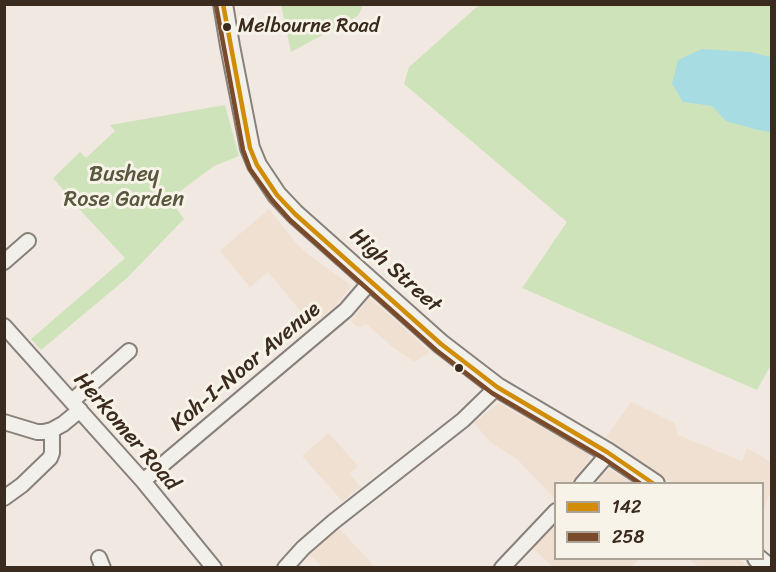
<!DOCTYPE html>
<html>
<head>
<meta charset="utf-8">
<style>
	body { margin:0 }
	#map { position:relative; width:776px; height:572px; overflow:hidden; background:#f1e9e1; font-family:Sriracha,sans-serif }
	canvas { display:block }
	.frame { position:absolute; inset:0; border:6px solid #3b2a1e; pointer-events:none }
	.legend { position:absolute; left:554px; top:482px; width:210px; height:78px; box-sizing:border-box; background:#f7f3e8; border:2px solid #aca397; margin:0; padding:8px 10px; list-style:none; font-size:18px; color:#3b2a1e }
	.legend li { display:flex; align-items:center; gap:12px; height:30px }
	.legend b { width:30px; border:2px solid #aca397 }
</style>
</head>
<body>
<div id="map">
<canvas width="776" height="572"></canvas>
<div class="frame"></div>
<ul class="legend">
<li><b style="height:8px;background:#d18d06"></b>142</li>
<li><b style="height:8px;background:#7a4b2a"></b>258</li>
</ul>
</div>
<script>
const ctx = document.querySelector('canvas').getContext('2d');
ctx.lineJoin = 'round';
function fillPath(path, color) { ctx.fillStyle = color; ctx.fill(path, 'evenodd'); }
const poly = rows => new Path2D(rows.map(r => 'M' + r).join(''));
function stroke(path, color, width, dash) { ctx.strokeStyle = color; ctx.lineWidth = width; ctx.lineCap = dash ? 'butt' : 'round'; ctx.setLineDash(dash || []); ctx.stroke(path); }
function label(font, color, halo, rows, align = 'center') {
  ctx.font = font + ' Sriracha,sans-serif'; ctx.lineWidth = 6; ctx.setLineDash([]); ctx.textBaseline = 'middle'; ctx.strokeStyle = halo; ctx.fillStyle = color; for (const [text, x, y, turn = 0] of rows) {
    ctx.save(); ctx.translate(x, y); ctx.rotate((+turn || 0) * Math.PI / 180); ctx.textAlign = isNaN(turn) ? turn : align; if (halo) ctx.strokeText(text, 0, 0); ctx.fillText(text, 0, 0); ctx.restore();
  }
}
const built = poly([
	[269,209,296,243,309,255,352,286,335,306,312,325,268,272,250,287,220,251],
	[369,298,388,314,430,352,415,362,395,349,366,324,358,328,351,321],
	[631,402,675,423,678,435,742,461,747,448,758,454,771,463,771,491,763,511,762,484,671,483,606,437],
	[498,403,588,453,590,459,571,483,556,484,555,499,517,459,490,442,474,423],
	[329,433,358,466,350,474,361,487,342,501,302,456],
	[609,469,633,483,595,483],
	[555,524,556,558,640,559,631,567,553,567,532,548],
	[338,527,375,567,323,567,309,555],
	[688,559,738,559,748,566,747,568,719,568,717,566,714,567,699,567]
]);
const green = poly([
	[281,5,281,4,363,5,358,16,291,52],
	[479,5,771,5,772,363,757,390,522,288,567,222,404,84,409,67],
	[225,105,239,156,214,166,170,199,184,219,127,278,41,350,31,339,125,258,80,210,53,178,80,152,86,158,115,131,110,125]
]);
const water = poly([
	[702,49,750,52,771,57,771,132,758,130,726,121,712,106,683,102,672,84,678,60]
]);
const minor = poly([
	[4,262,28,241],
	[4,326,143,481,214,568],
	[72,401,129,351],
	[4,422,37,432,43,432,52,430,63,424,80,410],
	[143,481,346,310,371,281],
	[582,484,602,461,607,452],
	[4,498,22,485,50,458,52,453,52,430],
	[99,558,103,568],
	[285,568,303,548,333,522,463,420,497,387],
	[502,568,556,511]
]);
const major = poly([
	[223,4,230,46,250,148,257,165,277,195,295,214,441,344,497,387,607,452,655,484],
	[757,558,769,568]
]);
const bus1 = poly([
	[223,4,250,148,257,165,277,195,295,214,441,344,497,387,607,452,654,484]
]);
const bus2 = poly([
	[216,5,243,150,250,169,272,200,290,220,436,350,492,393,603,458,641,484]
]);
const markers = [
	[227,27,5,"#3b2a1e"],
	[459,368,5,"#3b2a1e"]
];
const busNames = [
	["Melbourne Road",238,27]
];
const parkNames = [
	["Bushey",124,175],
	["Rose Garden",124,200]
];
const streetNames = [
	["High Street",395,271,42],
	["Koh-I-Noor Avenue",246,367,-40],
	["Herkomer Road",126,432,49]
];
fillPath(built, '#f0e0d1');
fillPath(green, '#cfe3bb');
fillPath(water, '#a7dde2');
stroke(minor, '#88817b', 18);
stroke(major, '#88817b', 22);
stroke(minor, '#f2f0eb', 14);
stroke(major, '#f2f0eb', 18);
stroke(bus1, '#d18d06', 4.5);
stroke(bus2, '#7a4b2a', 4.5);
for (const [x, y, r, color] of markers) { const dot = new Path2D(); dot.arc(x, y, r, 0, 2 * Math.PI); ctx.fillStyle = color; ctx.fill(dot); stroke(dot, '#f7f3e8', 2); }
label('20px', '#3b2a1e', '#f7f3e8', busNames, 'left');
label('22px', '#59573e', '#f7f3e8', parkNames);
label('22px', '#3b2a1e', '#f7f3e8', streetNames);
</script>
</body>
</html>
